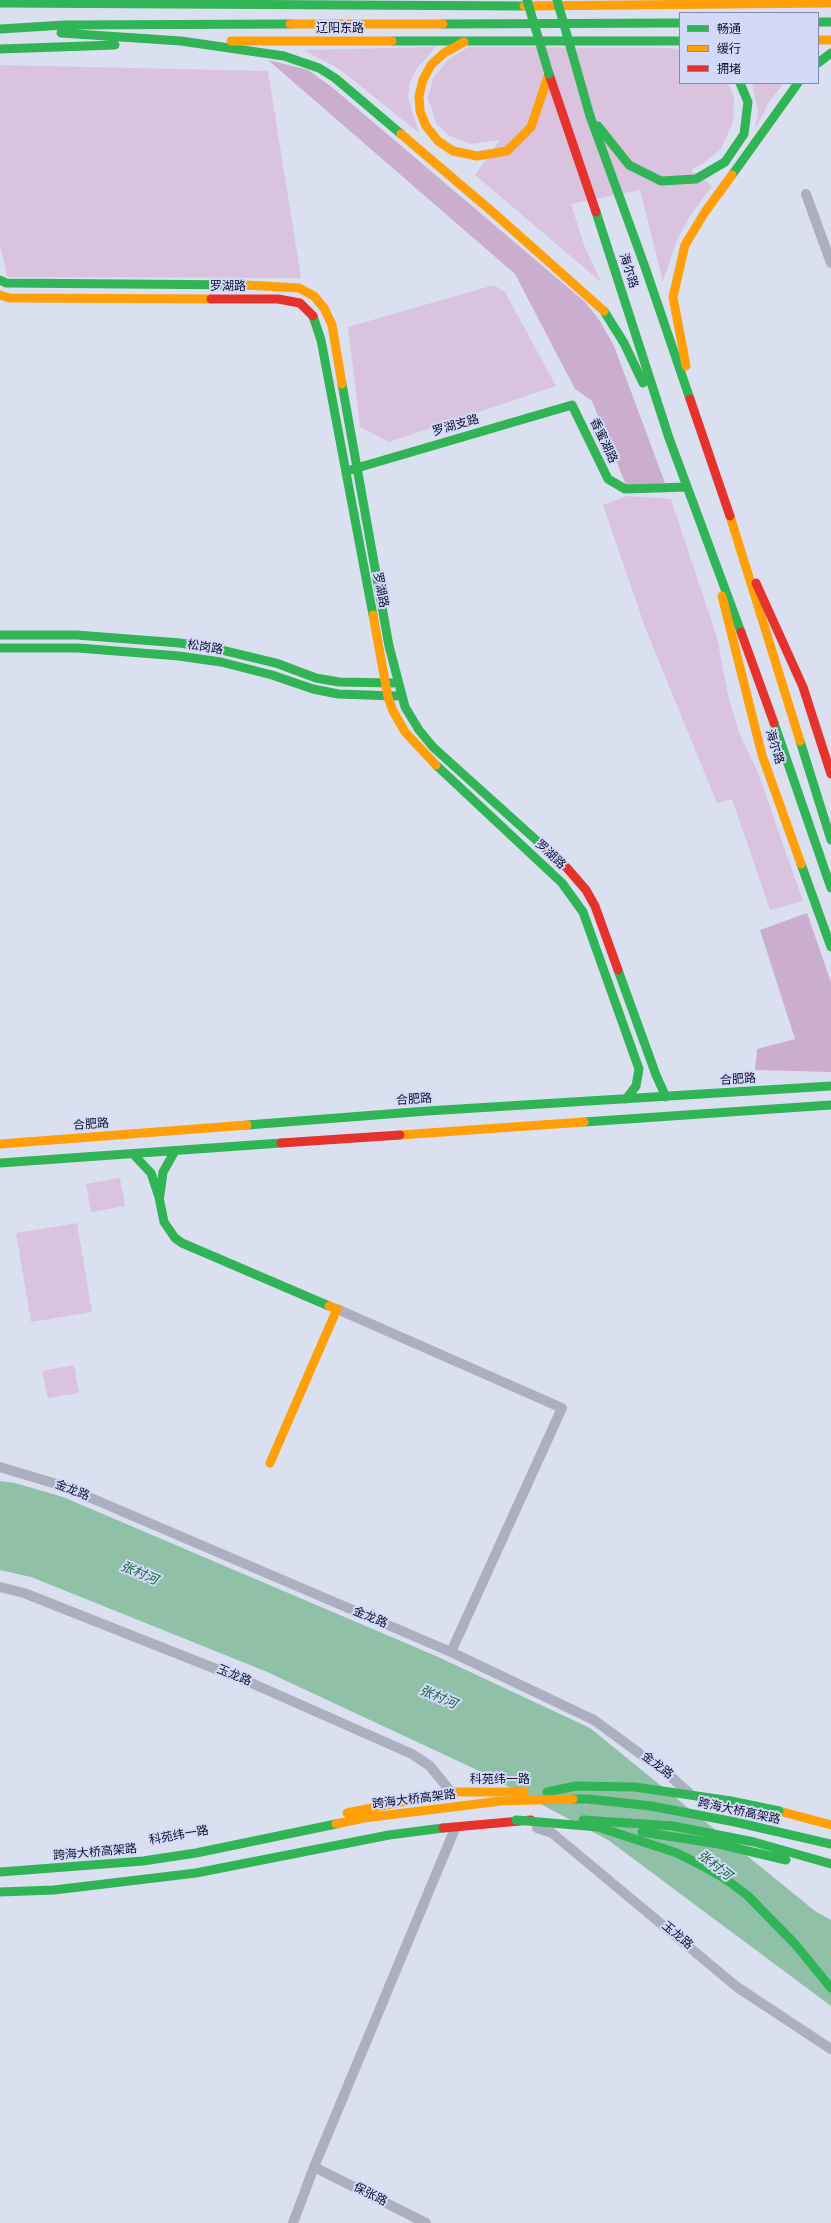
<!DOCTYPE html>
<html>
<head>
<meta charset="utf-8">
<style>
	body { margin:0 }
	#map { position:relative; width:831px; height:2223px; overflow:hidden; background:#dbe0f1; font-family:"Nunito Sans","Noto Sans SC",sans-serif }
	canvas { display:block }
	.legend { position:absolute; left:679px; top:12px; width:140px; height:72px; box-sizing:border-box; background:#d3daf9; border:1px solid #848aa7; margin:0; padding:5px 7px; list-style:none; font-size:12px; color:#0e112c }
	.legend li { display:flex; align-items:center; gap:8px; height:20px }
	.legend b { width:20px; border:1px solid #848aa7 }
</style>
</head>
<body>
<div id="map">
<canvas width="831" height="2223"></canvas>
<ul class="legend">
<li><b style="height:5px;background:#30b455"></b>畅通</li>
<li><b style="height:5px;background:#ff9f0a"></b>缓行</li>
<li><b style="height:5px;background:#e5322d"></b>拥堵</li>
</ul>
</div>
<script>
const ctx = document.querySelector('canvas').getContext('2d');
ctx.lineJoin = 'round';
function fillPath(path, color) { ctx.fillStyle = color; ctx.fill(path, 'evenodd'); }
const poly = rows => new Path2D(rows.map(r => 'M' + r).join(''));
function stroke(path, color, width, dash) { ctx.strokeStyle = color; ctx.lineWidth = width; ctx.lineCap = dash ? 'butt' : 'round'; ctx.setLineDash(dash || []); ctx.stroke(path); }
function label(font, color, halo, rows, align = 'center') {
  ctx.font = font + ' "Nunito Sans","Noto Sans SC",sans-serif'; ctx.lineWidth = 4; ctx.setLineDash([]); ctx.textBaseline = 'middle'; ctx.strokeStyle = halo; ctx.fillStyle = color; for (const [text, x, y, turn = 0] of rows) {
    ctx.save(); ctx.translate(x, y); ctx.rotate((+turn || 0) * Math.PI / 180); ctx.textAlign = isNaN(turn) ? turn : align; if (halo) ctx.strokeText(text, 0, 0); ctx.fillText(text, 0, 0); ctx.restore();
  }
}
const green = poly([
	[436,47,417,68,410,82,408,98,419,133,338,68,303,50],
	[468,47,671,48,680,50,680,83,728,83,734,97,733,122,721,149,705,162,691,170,712,186,690,216,677,240,663,281,640,190,571,204,584,245,601,282,475,175,500,140,471,144,448,135,436,123,428,98,433,78,448,60],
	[0,65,268,71,301,278,7,277,0,244],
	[752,83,784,83,769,102,755,130,758,111],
	[494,285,505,292,556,386,389,442,360,427,348,327],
	[627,496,671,499,717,637,729,700,740,735,757,770,803,901,770,910,732,799,717,803,646,630,603,505],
	[120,1178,125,1206,91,1212,86,1184],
	[77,1223,92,1312,31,1322,16,1233],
	[74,1365,79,1393,48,1398,42,1371]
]);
const forest = poly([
	[268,60,308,70,333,88,585,302,600,321,614,346,665,483,626,485,592,401,575,389,515,274],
	[807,913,831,982,831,1072,755,1070,757,1049,795,1039,760,930]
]);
const water = poly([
	[0,1481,15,1483,63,1497,436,1656,590,1728,815,1911,831,1920,831,2006,608,1840,475,1769,265,1671,31,1577,0,1570]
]);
const street = poly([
	[806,194,831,263],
	[337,1309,562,1408,451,1652],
	[0,1467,63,1486,451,1652,594,1720,669,1775,689,1793],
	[0,1587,24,1593,249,1682,412,1754,430,1766,451,1792],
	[537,1828,552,1833,737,1987,831,2049],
	[314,2167,426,2223],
	[293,2223,314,2167,454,1831]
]);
const fast = poly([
	[0,3,524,6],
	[818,22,831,22],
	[443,24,680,23],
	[0,29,65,25,290,24],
	[61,33,181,41,284,56,319,68,335,78,401,134],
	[392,41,680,41],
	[0,49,115,45],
	[818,63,831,53],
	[590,116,645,267,690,399],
	[598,126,629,165,661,181,696,179,725,162,744,134,748,102,740,83],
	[732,175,798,83],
	[596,212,669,438,741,632],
	[0,280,6,283,245,285],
	[604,311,624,343,643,383],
	[313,316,321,340,373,615],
	[342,384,389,646,405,707,419,730,433,747,546,849],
	[350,470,572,405,608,479,625,489,687,487],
	[0,635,77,635,180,643,222,650,276,663,316,678,339,682,393,683],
	[0,648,78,648,179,656,221,662,272,675,313,689,338,694,396,696],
	[774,723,831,888],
	[800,741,831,840],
	[436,765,562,883,583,912,639,1069,636,1086,626,1099],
	[801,864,831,947],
	[618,970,656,1075,666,1097],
	[584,1122,831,1105],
	[247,1125,427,1111,831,1086],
	[133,1154,151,1173,159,1197,164,1222,175,1238,182,1243,329,1306],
	[0,1163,281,1143],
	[160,1195,163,1172,175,1151],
	[583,1820,673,1826,754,1842,831,1864],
	[642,1832,719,1844,786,1860],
	[0,1892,54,1890,196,1873,389,1835,443,1828]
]);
const slow = poly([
	[524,6,831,3],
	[290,24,443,24],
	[818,40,831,40],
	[231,41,392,41],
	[464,42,444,53,431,65,423,80,419,96,420,111,426,126,438,141,453,151,477,156,507,151,531,127,549,74],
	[401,134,496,215,604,311],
	[245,285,299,288,314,296,324,308,332,325,342,384],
	[0,295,9,298,211,299],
	[686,366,673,297,685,245,705,212,732,175],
	[730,516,800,741],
	[722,596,762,755,801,864],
	[373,615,388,697,393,711,405,732,436,765],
	[400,1135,584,1122],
	[0,1144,247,1125],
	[270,1463,337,1309,329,1306],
	[779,1811,831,1825],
	[347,1813,451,1792,524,1792]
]);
const jam = poly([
	[549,74,596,212],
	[211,299,278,299,300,303,313,316],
	[690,399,730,516],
	[756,583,803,687,831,774],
	[741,632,774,723],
	[546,849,567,868,586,890,595,906,618,970],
	[281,1143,400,1135],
	[443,1828,531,1820]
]);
const fastBridge = poly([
	[527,0,549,74],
	[557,0,590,116],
	[547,1792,576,1786,635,1787,731,1801,779,1811],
	[573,1799,588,1799,651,1806,735,1822,831,1844],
	[516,1820,598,1827,677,1853,701,1865,724,1878,747,1895,795,1944,831,1988],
	[0,1872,143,1861,196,1853,336,1824]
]);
const slowBridge = poly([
	[336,1824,364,1818,501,1801,573,1799]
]);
const streetNames = [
	["辽阳东路",340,29],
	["海尔路",628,271,72],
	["罗湖路",228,287],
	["罗湖支路",456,426,-16],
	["香蜜湖路",603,441,65],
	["罗湖路",380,590,79],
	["松岗路",205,648,9],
	["海尔路",774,747,73],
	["罗湖路",550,855,43],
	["合肥路",738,1080,-4],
	["合肥路",414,1100,-4],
	["合肥路",91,1125,-4],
	["金龙路",72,1491,21],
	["金龙路",370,1618,23],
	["玉龙路",234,1676,22],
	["金龙路",657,1766,37],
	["科苑纬一路",500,1780],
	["跨海大桥高架路",414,1800,-7],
	["跨海大桥高架路",739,1812,12],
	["科苑纬一路",179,1836,-10],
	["跨海大桥高架路",95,1853,-5],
	["玉龙路",677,1936,40],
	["保张路",370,2195,27]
];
const waterNames = [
	["张村河",139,1574,23],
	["张村河",438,1698,23],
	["张村河",714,1866,38]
];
fillPath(green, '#dac3de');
fillPath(forest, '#cbadce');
fillPath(water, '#90c0a8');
stroke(street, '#abafbf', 10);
stroke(fast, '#30b455', 9);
stroke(slow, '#ff9f0a', 9);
stroke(jam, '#e5322d', 9);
stroke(fastBridge, '#30b455', 9);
stroke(slowBridge, '#ff9f0a', 9);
label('12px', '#0e112c', '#d3daf9', streetNames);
label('italic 13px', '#19653d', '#d3daf9', waterNames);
</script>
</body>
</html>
